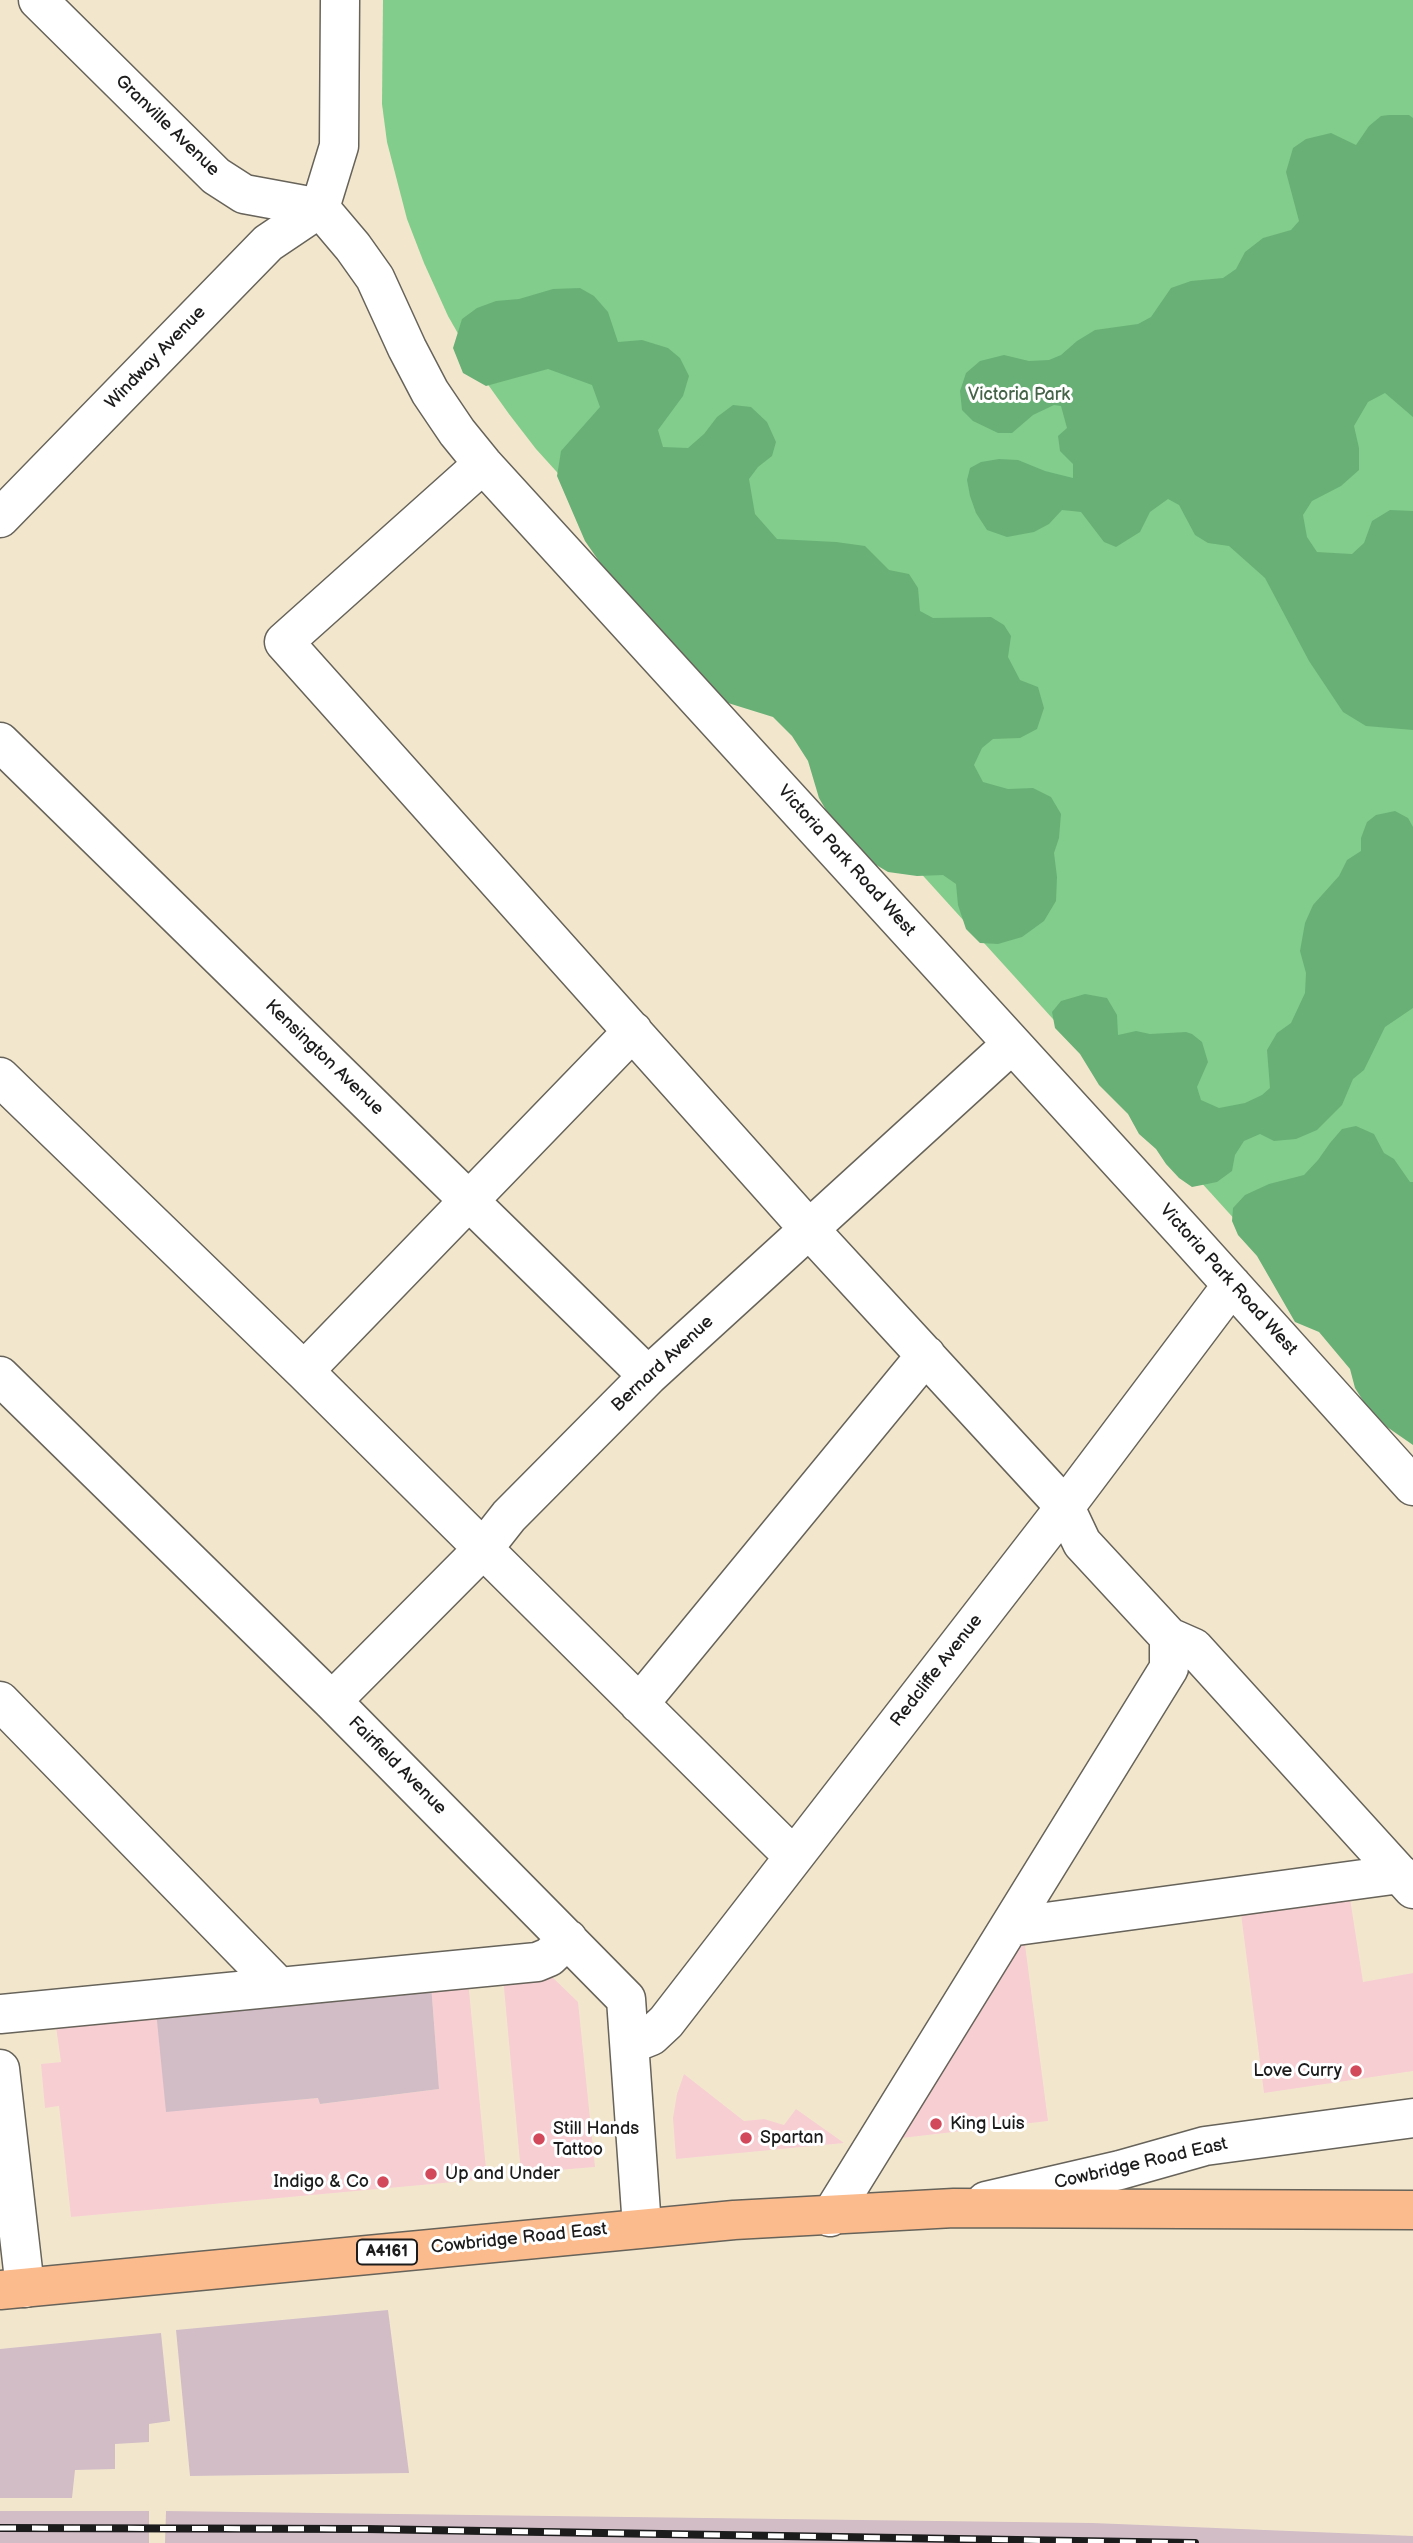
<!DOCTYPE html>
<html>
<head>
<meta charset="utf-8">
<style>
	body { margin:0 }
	canvas { display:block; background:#f2e7cd }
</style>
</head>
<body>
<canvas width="1413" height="2543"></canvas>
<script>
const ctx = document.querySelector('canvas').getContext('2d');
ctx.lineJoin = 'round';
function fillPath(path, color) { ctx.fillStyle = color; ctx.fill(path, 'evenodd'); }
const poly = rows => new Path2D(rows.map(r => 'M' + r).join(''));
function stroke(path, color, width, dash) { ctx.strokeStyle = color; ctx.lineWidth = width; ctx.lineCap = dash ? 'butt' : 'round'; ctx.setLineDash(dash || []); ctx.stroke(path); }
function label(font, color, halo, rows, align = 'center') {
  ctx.font = font + ' "Balsamiq Sans",sans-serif'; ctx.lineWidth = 6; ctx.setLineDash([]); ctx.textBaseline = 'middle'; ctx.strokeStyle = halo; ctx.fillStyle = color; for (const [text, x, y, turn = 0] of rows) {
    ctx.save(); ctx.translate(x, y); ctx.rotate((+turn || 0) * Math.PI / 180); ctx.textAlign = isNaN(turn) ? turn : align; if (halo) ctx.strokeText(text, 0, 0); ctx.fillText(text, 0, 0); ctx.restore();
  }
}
const built = poly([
	[1349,1892,1363,1982,1413,1973,1413,2071,1264,2093,1240,1906],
	[1024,1937,1048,2121,893,2139],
	[548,1973,578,2002,595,2167,521,2173,503,1977],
	[468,1980,487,2179,71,2217,59,2106,45,2108,41,2064,61,2062,55,2020,156,2011,284,2101,319,2098,320,2104,439,2089,431,1984],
	[684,2074,744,2121,764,2119,784,2125,796,2109,844,2143,676,2159,673,2118,677,2094]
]);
const industrial = poly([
	[431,1984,439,2089,320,2104,318,2098,166,2112,156,2011],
	[388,2310,409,2473,190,2476,176,2330],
	[161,2333,170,2421,149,2424,149,2442,115,2444,115,2469,75,2470,72,2498,0,2498,0,2349],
	[0,2511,149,2511,149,2543,0,2543],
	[166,2511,1093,2523,1413,2536,1413,2543,165,2543]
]);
const green = poly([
	[383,0,1413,0,1413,1416,536,449,509,414,484,379,448,316,424,263,407,219,387,142,382,104]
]);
const forest = poly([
	[1389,115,1409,115,1413,118,1413,417,1385,393,1368,402,1354,426,1359,448,1359,470,1341,486,1312,501,1303,515,1307,537,1317,552,1352,554,1364,543,1372,521,1390,510,1413,511,1413,730,1366,726,1343,712,1309,661,1265,578,1229,546,1208,543,1195,535,1179,505,1168,499,1150,512,1140,532,1116,547,1104,542,1081,512,1062,510,1049,524,1034,532,1007,537,987,530,976,513,970,496,967,480,970,468,981,462,999,459,1018,460,1045,471,1073,478,1073,464,1060,451,1058,436,1067,428,1061,406,1054,405,1033,415,1012,433,998,433,973,421,962,410,960,391,966,373,980,361,1004,355,1029,361,1049,360,1061,355,1077,341,1095,330,1138,324,1151,317,1171,288,1191,281,1223,278,1236,269,1245,252,1263,238,1291,230,1299,221,1286,172,1293,148,1306,139,1331,133,1356,145,1369,126,1381,116],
	[580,288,594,296,608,312,618,342,642,340,668,348,680,358,689,376,683,396,658,430,663,447,688,448,704,434,717,417,733,405,751,407,767,422,776,442,772,456,758,467,749,479,755,514,777,539,836,542,865,546,889,570,909,574,918,588,920,611,933,618,991,617,1004,625,1011,636,1008,657,1020,680,1038,687,1044,708,1037,729,1020,738,993,739,982,748,974,765,983,782,1008,789,1033,788,1051,797,1061,814,1059,838,1054,853,1057,877,1056,901,1044,921,1022,937,998,944,980,943,966,929,958,905,956,884,943,875,917,876,888,872,863,857,834,824,819,798,808,761,792,736,773,717,728,703,696,679,603,567,585,541,557,476,561,451,600,407,592,385,548,369,486,386,463,373,453,348,462,319,477,308,496,301,519,299,553,289],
	[1395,811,1408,818,1413,827,1413,1008,1385,1027,1364,1070,1353,1079,1342,1105,1317,1130,1296,1139,1274,1141,1260,1134,1244,1141,1235,1155,1232,1171,1217,1182,1192,1187,1179,1178,1166,1164,1156,1149,1139,1134,1128,1114,1099,1085,1080,1054,1055,1028,1052,1012,1061,1001,1085,994,1107,998,1117,1015,1118,1035,1136,1031,1150,1034,1186,1032,1192,1034,1202,1042,1208,1062,1197,1087,1201,1100,1219,1108,1245,1103,1262,1095,1270,1088,1267,1050,1277,1033,1291,1023,1305,993,1306,973,1300,951,1305,923,1313,905,1339,876,1347,860,1361,851,1361,838,1367,822,1376,815],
	[1356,1126,1374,1134,1384,1153,1394,1159,1410,1182,1413,1182,1413,1445,1387,1427,1365,1404,1355,1388,1350,1369,1319,1332,1295,1322,1257,1256,1238,1235,1232,1221,1233,1208,1245,1195,1269,1184,1304,1175,1318,1160,1330,1143,1342,1129]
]);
const minor = poly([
	[38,0,216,176,244,194,320,208],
	[320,208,353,247,375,278,407,348,430,392,457,432,483,464,1185,1233,1413,1486],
	[320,208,339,146,340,0],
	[483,464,284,642,809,1229,1065,1507,1082,1543,1169,1637,1194,1648,1413,1889],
	[0,518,268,243,320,208],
	[0,742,648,1376],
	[0,1077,304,1371,793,1856],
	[304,1371,633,1031],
	[0,1376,332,1701,626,1999,642,2227],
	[0,1701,278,1986],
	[332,1701,483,1549,509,1516,648,1376,1012,1044],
	[639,1704,926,1355],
	[1009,1927,1400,1874],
	[0,2014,537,1962,549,1957,568,1939],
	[631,2044,651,2036,666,2022,1065,1507,1232,1285],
	[0,2069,25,2288],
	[986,2201,1120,2170,1205,2146,1413,2118],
	[830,2217,1169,1668,1169,1637]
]);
const major = poly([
	[0,2290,734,2220,954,2208,1413,2210]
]);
const rail = poly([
	[0,2528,366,2529,1195,2543]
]);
const markers = [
	[1356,2071,7,"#d1495b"],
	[936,2124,7,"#d1495b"],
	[746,2138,7,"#d1495b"],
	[539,2139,7,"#d1495b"],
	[431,2174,7,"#d1495b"],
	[383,2182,7,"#d1495b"]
];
const shields = [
	[387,2252,60]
];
const shieldNames = [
	["A4161",387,2252]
];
const streetNames = [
	["Granville Avenue",167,126,44],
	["Windway Avenue",156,358,-46],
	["Victoria Park Road West",846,861,48],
	["Kensington Avenue",324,1058,44],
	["Victoria Park Road West",1228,1280,48],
	["Bernard Avenue",663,1364,-43],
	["Redcliffe Avenue",937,1671,-52],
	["Fairfield Avenue",397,1766,45],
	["Cowbridge Road East",1141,2164,-13],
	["Cowbridge Road East",519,2239,-6]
];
const parkNames = [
	["Victoria Park",1019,395]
];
const poiNames = [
	["Love Curry",1342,2071,"right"],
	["King Luis",950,2124],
	["Still Hands",553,2129],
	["Tattoo",553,2150],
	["Spartan",760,2138],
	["Up and Under",445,2174],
	["Indigo & Co",369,2182,"right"]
];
fillPath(built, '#f7cfd3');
fillPath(industrial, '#d2bdc7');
fillPath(green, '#82cd8b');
fillPath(forest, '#69b077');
stroke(minor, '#67635a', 41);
stroke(major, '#67635a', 41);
stroke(minor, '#fff', 38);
stroke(major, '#fbbb8c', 38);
stroke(rail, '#1c1c1c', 8);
stroke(rail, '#fff', 5, [16]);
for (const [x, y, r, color] of markers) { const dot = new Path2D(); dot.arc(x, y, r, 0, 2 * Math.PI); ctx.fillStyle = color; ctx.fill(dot); stroke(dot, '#fff', 2.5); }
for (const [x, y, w] of shields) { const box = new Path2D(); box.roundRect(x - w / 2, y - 12.5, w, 25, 5); ctx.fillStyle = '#fff'; ctx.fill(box); stroke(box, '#1c1c1c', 2); }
label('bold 16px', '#1c1c1c', null, shieldNames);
label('18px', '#1c1c1c', '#fff', streetNames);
label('18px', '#456348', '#fff', parkNames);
label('18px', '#1c1c1c', '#fff', poiNames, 'left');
</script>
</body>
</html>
